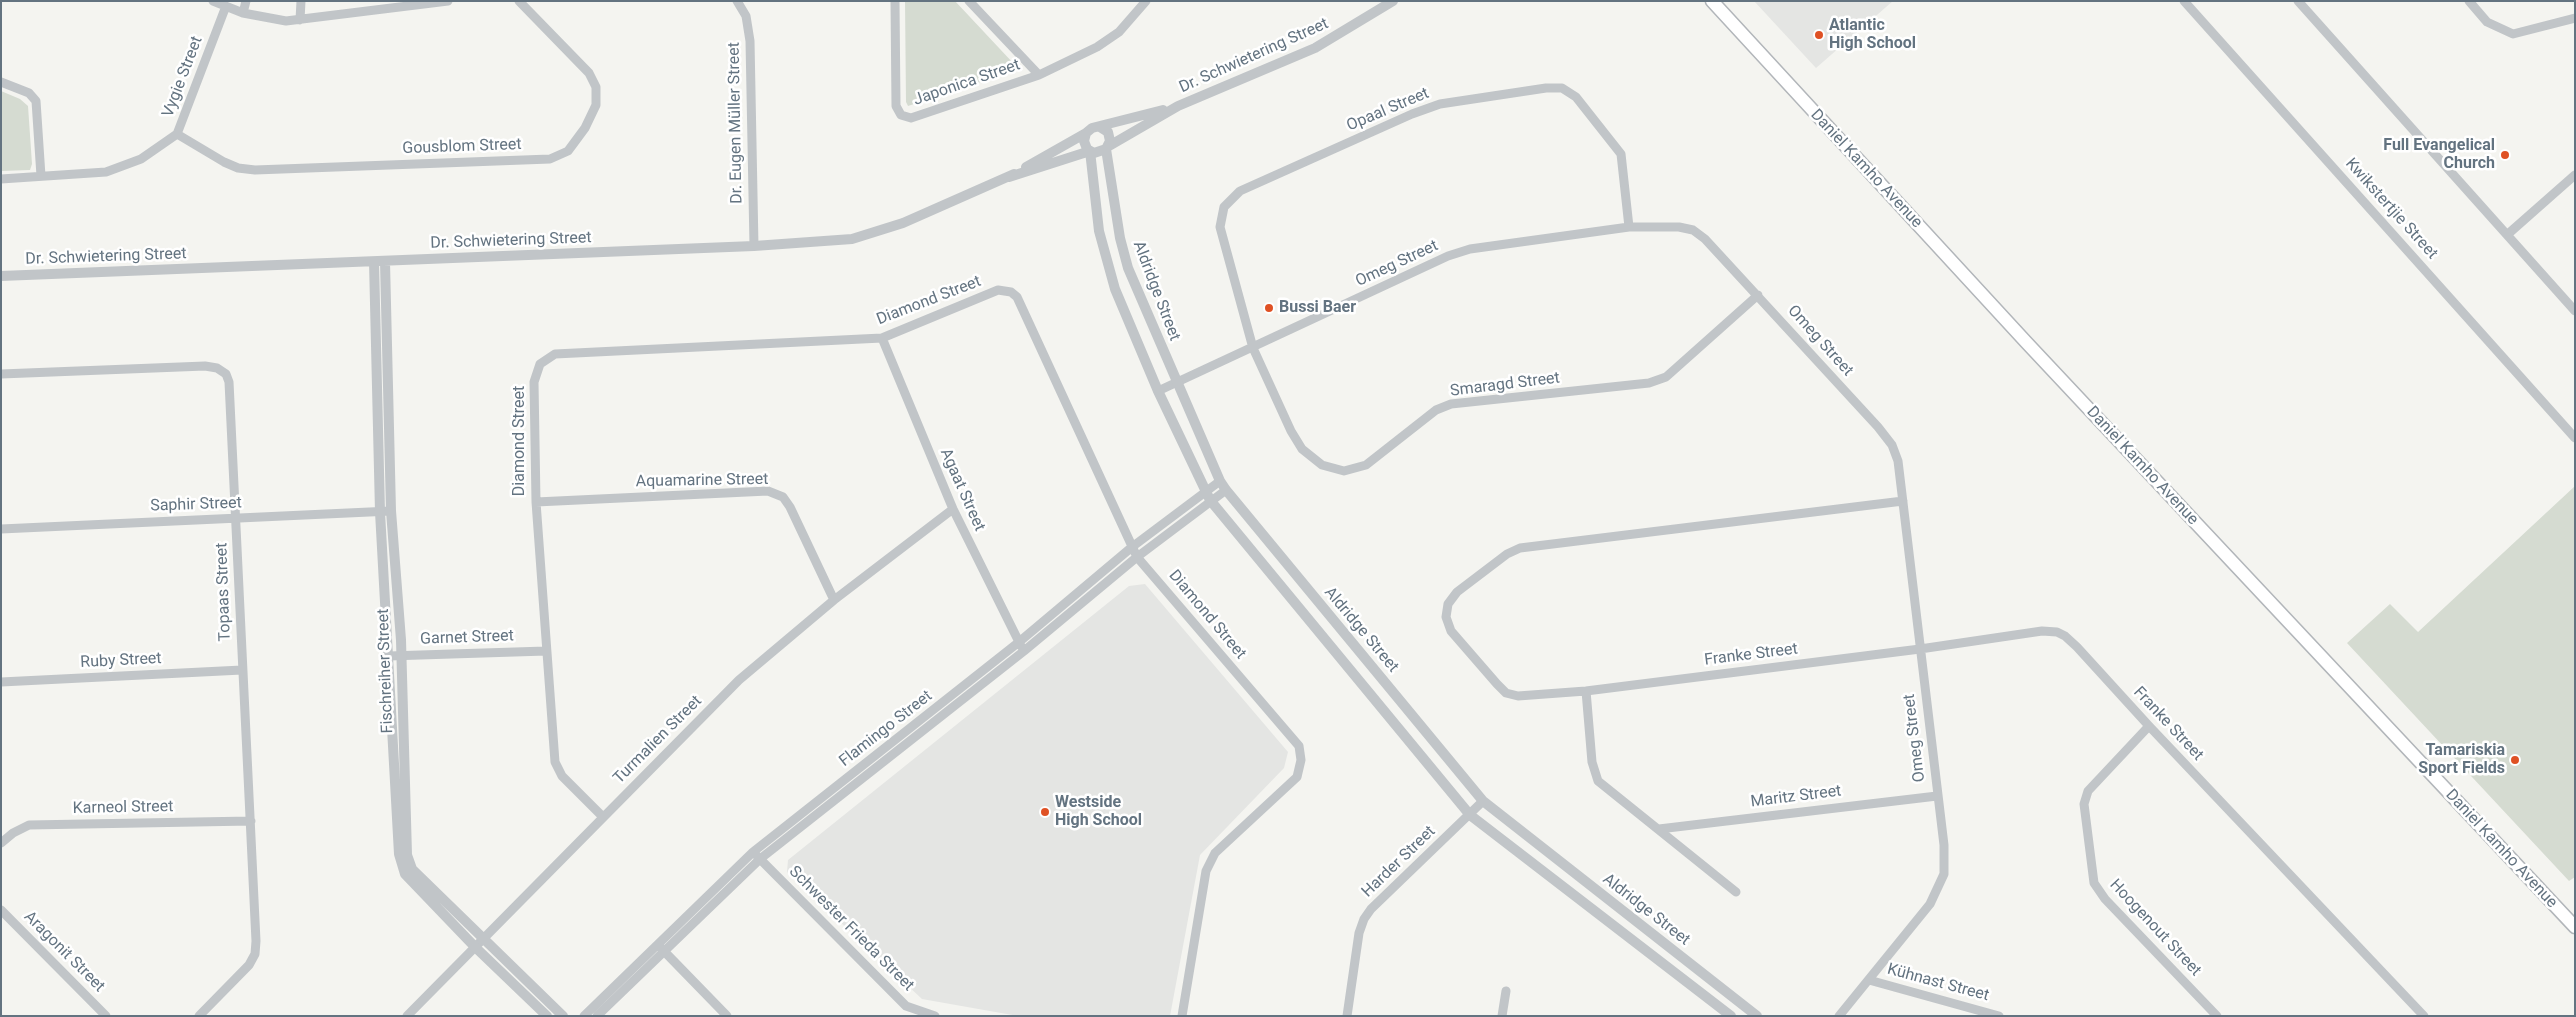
<!DOCTYPE html>
<html>
<head>
<meta charset="utf-8">
<style>
	body { margin:0 }
	#map { position:relative; width:2576px; height:1017px; overflow:hidden; background:#f4f4f0; font-family:Roboto,sans-serif }
	canvas { display:block }
	.frame { position:absolute; inset:0; border:2px solid #637380; pointer-events:none }
</style>
</head>
<body>
<div id="map">
<canvas width="2576" height="1017"></canvas>
<div class="frame"></div>
</div>
<script>
const ctx = document.querySelector('canvas').getContext('2d');
ctx.lineJoin = 'round';
function fillPath(path, color) { ctx.fillStyle = color; ctx.fill(path, 'evenodd'); }
const poly = rows => new Path2D(rows.map(r => 'M' + r).join(''));
function stroke(path, color, width, dash) { ctx.strokeStyle = color; ctx.lineWidth = width; ctx.lineCap = dash ? 'butt' : 'round'; ctx.setLineDash(dash || []); ctx.stroke(path); }
function label(font, color, halo, rows, align = 'center') {
  ctx.font = font + ' Roboto,sans-serif'; ctx.lineWidth = 5; ctx.setLineDash([]); ctx.textBaseline = 'middle'; ctx.strokeStyle = halo; ctx.fillStyle = color; for (const [text, x, y, turn = 0] of rows) {
    ctx.save(); ctx.translate(x, y); ctx.rotate((+turn || 0) * Math.PI / 180); ctx.textAlign = isNaN(turn) ? turn : align; if (halo) ctx.strokeText(text, 0, 0); ctx.fillText(text, 0, 0); ctx.restore();
  }
}
const built = poly([
	[1754,1,1893,1,1816,68],
	[1145,584,1288,752,1284,768,1200,855,1170,1016,1018,1016,922,999,787,872,788,860,1129,586]
]);
const green = poly([
	[905,1,955,1,1014,64,1016,67,1014,71,908,106,906,102],
	[1,91,20,99,28,106,32,164,30,170,1,171],
	[2575,486,2575,877,2569,881,2347,643,2390,604,2418,632]
]);
const minor = poly([
	[213,1,243,13,286,21,448,1],
	[737,1,746,16,750,41,754,246],
	[895,1,896,106,901,115,911,118,1039,75],
	[969,1,1039,75,1097,47,1119,32,1146,1],
	[2184,1,2575,438],
	[2298,1,2575,311],
	[2469,1,2487,22,2513,34,2575,18],
	[243,13,246,1],
	[300,20,301,1],
	[1,82,29,93,36,101,41,176],
	[177,134,224,162,238,168,255,170,550,159,568,151,585,128,596,105,596,87,589,73,519,1],
	[1,179,106,172,141,159,177,134,226,6],
	[1629,227,1621,154,1576,97,1562,88,1546,88,1440,104,1412,114,1240,191,1224,207,1220,227,1253,348,1291,431,1302,449,1322,465,1344,471,1366,465,1436,410,1451,404,1649,383,1666,377,1758,295],
	[2508,234,2575,175],
	[882,338,953,509,1021,646],
	[1,374,205,366,217,368,226,374,229,382,256,941,255,954,249,965,199,1016],
	[1158,391,1448,256,1470,249,1629,227,1679,227,1693,230,1705,239,1878,427,1892,445,1898,461,1944,845,1944,874,1930,904,1839,1016],
	[1903,501,1520,548,1507,554,1457,592,1448,604,1446,617,1451,631,1497,684,1506,693,1518,696,1586,691,1920,649,2042,631,2057,632,2065,636,2077,647,2149,726,2424,1016],
	[536,502,768,491,783,497,790,507,834,600],
	[1,529,391,511],
	[389,656,546,651],
	[1,682,242,670],
	[1586,691,1592,762,1598,781,1736,892],
	[2149,726,2088,791,2084,804,2094,883,2105,899,2217,1016],
	[603,817,562,776,555,762,536,502,534,382,540,364,555,354,882,338,998,290,1011,292,1017,297,1137,557,1299,746,1301,760,1297,777,1215,853,1206,871,1182,1016],
	[1659,829,1937,796],
	[1,843,13,833,29,825,251,821],
	[757,856,906,1006,935,1016],
	[1,910,106,1016],
	[659,946,727,1016],
	[1869,980,1999,1016],
	[407,1016,739,680,834,600,953,509],
	[584,1016,753,852,1019,642,1132,547,1220,481],
	[597,1016,760,859,1024,651,1137,557,1226,490],
	[1347,1016,1359,933,1364,919,1371,909,1483,801],
	[1502,1016,1506,991]
]);
const tertiary = poly([
	[1100,127,1108,132,1110,141,1106,149,1094,153,1087,149,1084,141,1086,133,1092,128,1163,110],
	[1109,146,1178,106,1315,48,1393,1],
	[1106,149,1120,238,1128,268,1220,481,1226,490,1483,801,1757,1016],
	[1026,167,1086,133],
	[1009,177,1090,151,1099,231,1115,289,1158,391,1210,500,1470,815,1731,1016],
	[374,262,380,512,399,854,405,874,475,947,547,1016],
	[385,262,391,511,401,640,407,855,412,869,563,1016],
	[1,276,754,246,852,239,903,223,1014,174]
]);
const primary = poly([
	[1712,1,2026,342,2575,927]
]);
const markers = [
	[1819,35,5,"#df5124"],
	[2505,155,5,"#df5124"],
	[1269,308,5,"#df5124"],
	[2515,760,5,"#df5124"],
	[1045,812,5,"#df5124"]
];
const poiNames = [
	["Atlantic",1829,26],
	["High School",1829,44],
	["Full Evangelical",2495,146,"right"],
	["Church",2495,164,"right"],
	["Bussi Baer",1279,308],
	["Tamariskia",2505,751,"right"],
	["Sport Fields",2505,769,"right"],
	["Westside",1055,803],
	["High School",1055,821]
];
const streetNames = [
	["Dr. Schwietering Street",1254,56,-24],
	["Vygie Street",183,77,-69],
	["Japonica Street",967,83,-19],
	["Opaal Street",1388,110,-23],
	["Dr. Eugen Müller Street",736,123,-91],
	["Gousblom Street",462,147,-2],
	["Daniel Kamho Avenue",1866,169,47],
	["Kwikstertjie Street",2391,209,48],
	["Dr. Schwietering Street",511,241,-2],
	["Dr. Schwietering Street",106,257,-2],
	["Omeg Street",1397,264,-25],
	["Aldridge Street",1156,291,69],
	["Diamond Street",929,301,-21],
	["Omeg Street",1820,341,48],
	["Smaragd Street",1505,385,-7],
	["Diamond Street",520,441,-90],
	["Daniel Kamho Avenue",2142,466,47],
	["Aquamarine Street",702,481,-1],
	["Agaat Street",962,490,66],
	["Saphir Street",196,505,-2],
	["Topaas Street",224,592,-92],
	["Diamond Street",1207,615,50],
	["Aldridge Street",1361,630,50],
	["Garnet Street",467,638,-2],
	["Franke Street",1751,655,-7],
	["Ruby Street",121,661,-3],
	["Fischreiher Street",386,671,-92],
	["Franke Street",2168,724,47],
	["Flamingo Street",886,729,-38],
	["Omeg Street",1915,738,-97],
	["Turmalien Street",658,740,-45],
	["Maritz Street",1796,797,-7],
	["Karneol Street",123,808,-1],
	["Daniel Kamho Avenue",2501,849,47],
	["Harder Street",1399,862,-44],
	["Aldridge Street",1646,910,38],
	["Hoogenout Street",2155,928,47],
	["Schwester Frieda Street",851,929,45],
	["Aragonit Street",64,952,45],
	["Kühnast Street",1938,983,15]
];
fillPath(built, '#e4e5e3');
fillPath(green, '#d5dbd1');
stroke(primary, '#b2b6ba', 15);
stroke(minor, '#c1c5c8', 9);
stroke(tertiary, '#c1c5c8', 10);
stroke(primary, '#fff', 12);
for (const [x, y, r, color] of markers) { const dot = new Path2D(); dot.arc(x, y, r, 0, 2 * Math.PI); ctx.fillStyle = color; ctx.fill(dot); stroke(dot, '#fff', 2); }
label('bold 16px', '#637380', '#fff', poiNames, 'left');
label('16px', '#637380', '#fff', streetNames);
</script>
</body>
</html>
